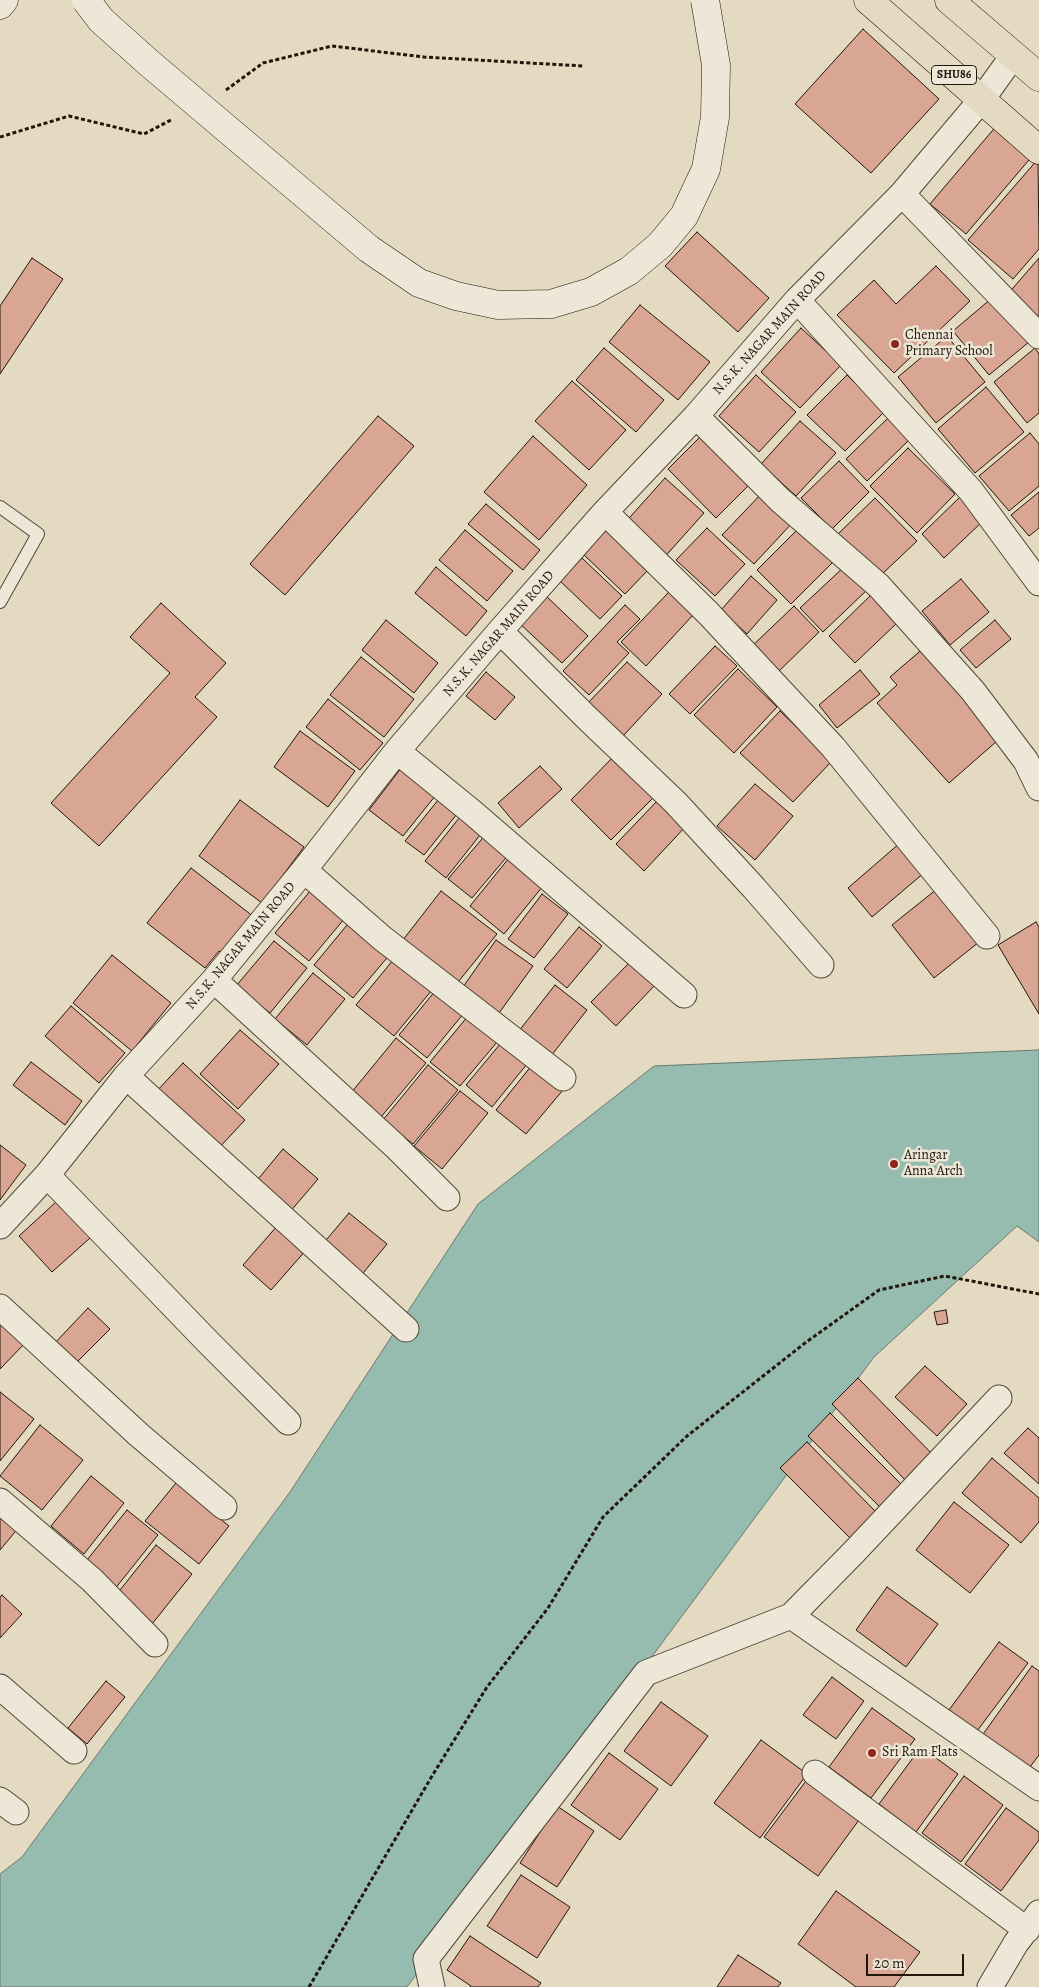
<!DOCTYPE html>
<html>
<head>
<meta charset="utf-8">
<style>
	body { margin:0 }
	#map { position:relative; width:1039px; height:1987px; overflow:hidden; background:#e4dac1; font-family:Alegreya,serif }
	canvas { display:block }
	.scale { position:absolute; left:866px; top:1954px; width:98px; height:22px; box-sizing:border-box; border:2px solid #22150a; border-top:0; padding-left:6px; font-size:15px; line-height:18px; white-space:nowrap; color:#22150a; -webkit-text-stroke:4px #ede7d7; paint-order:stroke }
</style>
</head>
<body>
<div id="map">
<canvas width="1039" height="1987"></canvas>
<div class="scale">20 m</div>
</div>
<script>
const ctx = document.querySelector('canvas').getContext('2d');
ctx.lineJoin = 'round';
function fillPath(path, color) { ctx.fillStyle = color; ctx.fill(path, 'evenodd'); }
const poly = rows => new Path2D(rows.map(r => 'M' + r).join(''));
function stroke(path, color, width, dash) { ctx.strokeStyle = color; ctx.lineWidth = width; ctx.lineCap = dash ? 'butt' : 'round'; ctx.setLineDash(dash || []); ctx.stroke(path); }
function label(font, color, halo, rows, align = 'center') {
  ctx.font = font + ' Alegreya,serif'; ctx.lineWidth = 5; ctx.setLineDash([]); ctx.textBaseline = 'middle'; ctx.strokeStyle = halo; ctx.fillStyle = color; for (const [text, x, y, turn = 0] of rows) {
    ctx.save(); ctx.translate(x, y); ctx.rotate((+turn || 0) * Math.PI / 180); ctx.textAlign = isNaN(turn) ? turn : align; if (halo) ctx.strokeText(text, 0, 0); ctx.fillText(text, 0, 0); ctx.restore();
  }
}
const water = poly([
	[1039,1050,1039,1242,1017,1226,874,1357,407,1987,0,1987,0,1874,22,1857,290,1492,478,1204,654,1066,1039,1050]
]);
const building = poly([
	[863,29,939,99,871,173,795,104,863,29],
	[998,124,1034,154,966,234,930,204,998,124],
	[1038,159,1039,249,1013,279,968,240,1038,159],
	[697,232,769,298,738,332,665,266,697,232],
	[32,258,63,279,0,374,0,306,32,258],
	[1039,258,1039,323,1007,295,1039,258],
	[936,266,970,301,894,373,837,315,874,280,896,304,936,266],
	[992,298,1029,342,989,375,953,331,992,298],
	[640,305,710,362,678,400,609,342,640,305],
	[801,328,841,365,800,408,761,372,801,328],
	[947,336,985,382,936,423,898,377,947,336],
	[604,348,664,400,636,432,576,380,604,348],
	[1035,348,1039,354,1039,413,1027,423,994,382,1035,348],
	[756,375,796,412,759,452,719,416,756,375],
	[847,375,884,412,845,451,807,415,847,375],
	[572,381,626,430,589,470,535,421,572,381],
	[986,387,1024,432,975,473,938,429,986,387],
	[378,416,414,446,285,595,250,564,378,416],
	[888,418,909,440,867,481,846,459,888,418],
	[800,421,836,453,796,496,761,464,800,421],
	[704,433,753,481,716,518,668,469,704,433],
	[1030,433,1039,444,1039,486,1009,511,979,476,1030,433],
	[533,436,587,485,539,540,484,492,533,436],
	[908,448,955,494,917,533,870,486,908,448],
	[839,461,869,492,832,529,801,498,839,461],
	[665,478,704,513,661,561,622,526,665,478],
	[763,492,794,521,754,564,722,535,763,492],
	[1039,492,1039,528,1029,536,1011,515,1039,492],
	[960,497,983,521,944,558,922,534,960,497],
	[875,498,917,541,879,577,838,534,875,498],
	[486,504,540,550,523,570,468,524,486,504],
	[801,526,835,560,791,604,757,570,801,526],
	[707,528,745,564,715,596,676,560,707,528],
	[607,529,649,569,625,594,583,554,607,529],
	[465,530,513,571,487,601,439,560,465,530],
	[582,558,622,596,600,619,560,581,582,558],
	[845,566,867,590,823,632,800,608,845,566],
	[436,567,487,611,466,636,415,593,436,567],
	[751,576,777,600,747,634,721,610,751,576],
	[961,579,989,612,950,645,922,611,961,579],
	[669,592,693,615,646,666,621,642,669,592],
	[872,594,898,622,855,663,829,636,872,594],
	[545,595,588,636,562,663,518,622,545,595],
	[161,603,226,663,195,697,217,717,99,846,51,803,170,673,130,637,161,603],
	[625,605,640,619,617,642,629,653,589,695,563,671,625,605],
	[794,606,819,632,774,676,749,649,794,606],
	[386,620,438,663,414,693,362,650,386,620],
	[995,620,1011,639,976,668,960,650,995,620],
	[715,646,737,666,690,714,669,694,715,646],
	[926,646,1005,734,949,783,877,703,897,685,890,677,926,646],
	[361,657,414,699,384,737,330,695,361,657],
	[627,662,662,694,623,736,587,704,627,662],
	[738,669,777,707,734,753,694,715,738,669],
	[860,670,880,694,837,728,819,705,860,670],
	[486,672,515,697,495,720,466,696,486,672],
	[328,699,383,743,360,770,306,727,328,699],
	[780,711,832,761,793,802,740,753,780,711],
	[300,731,355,771,328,807,274,767,300,731],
	[618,752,659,792,611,840,571,800,618,752],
	[405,763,440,790,403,836,369,810,405,763],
	[540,766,562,789,519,828,498,803,540,766],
	[755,784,793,816,755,860,717,826,755,784],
	[443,794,461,809,424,855,405,841,443,794],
	[659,799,687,825,644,871,616,844,659,799],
	[240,800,304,847,262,903,199,856,240,800],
	[463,813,484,830,446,878,425,861,463,813],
	[487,833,510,853,472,898,448,879,487,833],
	[900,843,925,872,872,917,848,888,900,843],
	[509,858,543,886,504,934,470,906,509,858],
	[191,868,254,917,221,953,219,951,205,968,147,923,191,868],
	[316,884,350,912,309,961,275,933,316,884],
	[937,889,979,942,934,978,892,925,937,889],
	[441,891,497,934,454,987,399,945,441,891],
	[542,894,568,914,534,958,508,939,542,894],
	[352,919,392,952,353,998,314,965,352,919],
	[1036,922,1039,927,1039,1014,998,945,1036,922],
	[579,927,602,946,567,988,544,969,579,927],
	[496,940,533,966,494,1020,458,994,496,940],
	[274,941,307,968,270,1013,236,986,274,941],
	[112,955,171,1003,132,1051,73,1003,112,955],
	[394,959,432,990,394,1036,356,1005,394,959],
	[632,960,656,984,616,1026,591,1002,632,960],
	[313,973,345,999,307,1045,275,1019,313,973],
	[555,985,587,1010,547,1061,515,1036,555,985],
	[436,990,464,1013,427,1058,399,1035,436,990],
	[71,1006,125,1053,99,1083,45,1036,71,1006],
	[468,1016,498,1041,460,1086,430,1062,468,1016],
	[240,1030,279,1064,238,1109,200,1074,240,1030],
	[396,1038,426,1063,381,1117,351,1093,396,1038],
	[501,1043,527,1064,492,1107,466,1085,501,1043],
	[31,1062,82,1101,65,1125,13,1085,31,1062],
	[183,1063,245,1120,216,1151,154,1094,183,1063],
	[428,1065,458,1090,413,1144,383,1120,428,1065],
	[532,1065,563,1090,526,1134,496,1110,532,1065],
	[460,1091,488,1113,442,1169,414,1146,460,1091],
	[0,1145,26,1165,0,1200,0,1145],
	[283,1149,318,1179,289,1213,254,1184,283,1149],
	[56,1202,90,1238,52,1272,19,1236,56,1202],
	[349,1213,387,1244,359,1278,321,1246,349,1213],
	[278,1225,307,1249,271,1290,243,1265,278,1225],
	[88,1308,110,1329,75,1364,54,1344,88,1308],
	[946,1310,948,1323,937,1325,934,1312,946,1310],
	[0,1313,28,1340,0,1369,0,1313],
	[925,1366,967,1404,937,1436,895,1397,925,1366],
	[858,1378,936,1458,909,1484,832,1404,858,1378],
	[0,1392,34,1419,0,1461,0,1392],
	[830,1413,906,1489,884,1511,808,1436,830,1413],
	[40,1425,83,1460,42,1510,0,1476,40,1425],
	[1028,1428,1039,1438,1039,1484,1004,1453,1028,1428],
	[807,1442,879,1515,853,1541,780,1468,807,1442],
	[992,1458,1039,1498,1039,1522,1021,1543,962,1493,992,1458],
	[91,1476,124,1503,84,1554,51,1526,91,1476],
	[176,1483,229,1526,199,1564,145,1521,176,1483],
	[954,1502,1009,1545,970,1593,916,1550,954,1502],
	[127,1510,158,1535,114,1590,83,1565,127,1510],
	[0,1515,20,1526,0,1550,0,1515],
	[156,1545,192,1574,152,1624,116,1595,156,1545],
	[887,1587,938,1624,906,1667,856,1630,887,1587],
	[2,1595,22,1614,0,1638,0,1597,2,1595],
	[999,1642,1028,1663,977,1731,949,1710,999,1642],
	[1032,1666,1039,1671,1039,1755,1027,1771,981,1737,1032,1666],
	[832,1677,864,1701,836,1739,803,1715,832,1677],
	[106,1681,125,1697,87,1744,68,1728,106,1681],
	[661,1702,708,1736,671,1786,624,1751,661,1702],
	[872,1708,915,1739,871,1798,829,1767,872,1708],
	[761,1740,807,1774,760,1838,714,1803,761,1740],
	[921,1747,958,1774,916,1832,879,1804,921,1747],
	[609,1753,658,1789,620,1840,571,1805,609,1753],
	[964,1776,1003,1805,961,1862,922,1833,964,1776],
	[806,1781,859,1820,818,1876,764,1837,806,1781],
	[557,1806,594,1831,557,1887,520,1863,557,1806],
	[1006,1808,1039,1832,1039,1840,1001,1891,965,1864,1006,1808],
	[521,1875,570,1907,537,1958,487,1926,521,1875],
	[836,1891,920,1952,894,1987,856,1987,798,1944,836,1891],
	[470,1936,541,1983,538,1987,470,1987,471,1986,447,1970,470,1936],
	[738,1955,781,1983,778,1987,717,1987,738,1955]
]);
const path = poly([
	[226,90,263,63,332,46,424,57,583,66],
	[0,137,69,116,144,134,171,120],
	[309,1987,432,1776,487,1687,548,1608,603,1517,687,1436,805,1343,879,1290,945,1276,1039,1294]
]);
const lane = poly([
	[0,507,38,534,0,602]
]);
const street = poly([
	[902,194,1039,336],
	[797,300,971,491,1039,583],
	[696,416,780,500,879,586,973,691,1026,761,1039,788],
	[605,512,708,613,833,747,987,936],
	[500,631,586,717,676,803,754,888,821,965],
	[397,751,472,812,684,995],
	[304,870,382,938,563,1078],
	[214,980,395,1146,447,1198],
	[126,1076,406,1329],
	[47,1175,207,1341,288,1422],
	[0,1226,47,1175,126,1076,214,980,304,870,397,751,500,631,605,512,696,416,797,300,902,194,982,99,1013,56],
	[0,1307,139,1435,224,1507],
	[0,1501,92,1580,155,1644],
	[791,1616,1039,1788],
	[0,1687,74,1751],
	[815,1773,1027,1930],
	[0,1800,16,1812],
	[432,1987,426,1959,646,1673,791,1616,854,1552,999,1398],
	[990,1987,1016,1943,1039,1913]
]);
const secondary = poly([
	[0,5,4,0]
]);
const primary = poly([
	[868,0,1039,150],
	[949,0,1039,77]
]);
const secondaryBridge = poly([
	[86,0,101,20,149,63,369,249,419,283,456,296,498,305,551,304,591,292,629,271,660,245,684,216,706,169,715,117,716,65,705,0]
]);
const markers = [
	[895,344,5,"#8f2418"],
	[894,1164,5,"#8f2418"],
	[872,1753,5,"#8f2418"]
];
const shields = [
	[954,75,45]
];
const shieldNames = [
	["SHU86",954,75]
];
const streetNames = [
	["N.S.K. NAGAR MAIN ROAD",770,333,-48],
	["N.S.K. NAGAR MAIN ROAD",499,634,-49],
	["N.S.K. NAGAR MAIN ROAD",241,946,-50]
];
const poiNames = [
	["Chennai",905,336],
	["Primary School",905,352],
	["Aringar",904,1156],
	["Anna Arch",904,1172],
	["Sri Ram Flats",882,1753]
];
fillPath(water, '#96bbaf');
stroke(water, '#68796d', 1);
fillPath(building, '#daa694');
stroke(building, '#22150a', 1);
stroke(lane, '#524638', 14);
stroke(street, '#524638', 27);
stroke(secondary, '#22150a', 29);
stroke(primary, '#22150a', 29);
stroke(path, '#22150a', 3, [4, 2.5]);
stroke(lane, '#ede7d7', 12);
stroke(street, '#ede7d7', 25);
stroke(secondary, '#ede7d7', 28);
stroke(primary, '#e4dac1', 28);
stroke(secondaryBridge, '#22150a', 29, []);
stroke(secondaryBridge, '#ede7d7', 28);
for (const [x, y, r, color] of markers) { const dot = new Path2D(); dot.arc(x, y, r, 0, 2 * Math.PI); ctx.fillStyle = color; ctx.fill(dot); stroke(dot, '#ede7d7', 2); }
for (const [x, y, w] of shields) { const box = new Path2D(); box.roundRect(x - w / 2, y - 9.5, w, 19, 4); ctx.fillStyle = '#ede7d7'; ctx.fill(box); stroke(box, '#22150a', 1); }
label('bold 12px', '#22150a', null, shieldNames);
label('14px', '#22150a', '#ede7d7', streetNames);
label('14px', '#22150a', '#ede7d7', poiNames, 'left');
</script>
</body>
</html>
